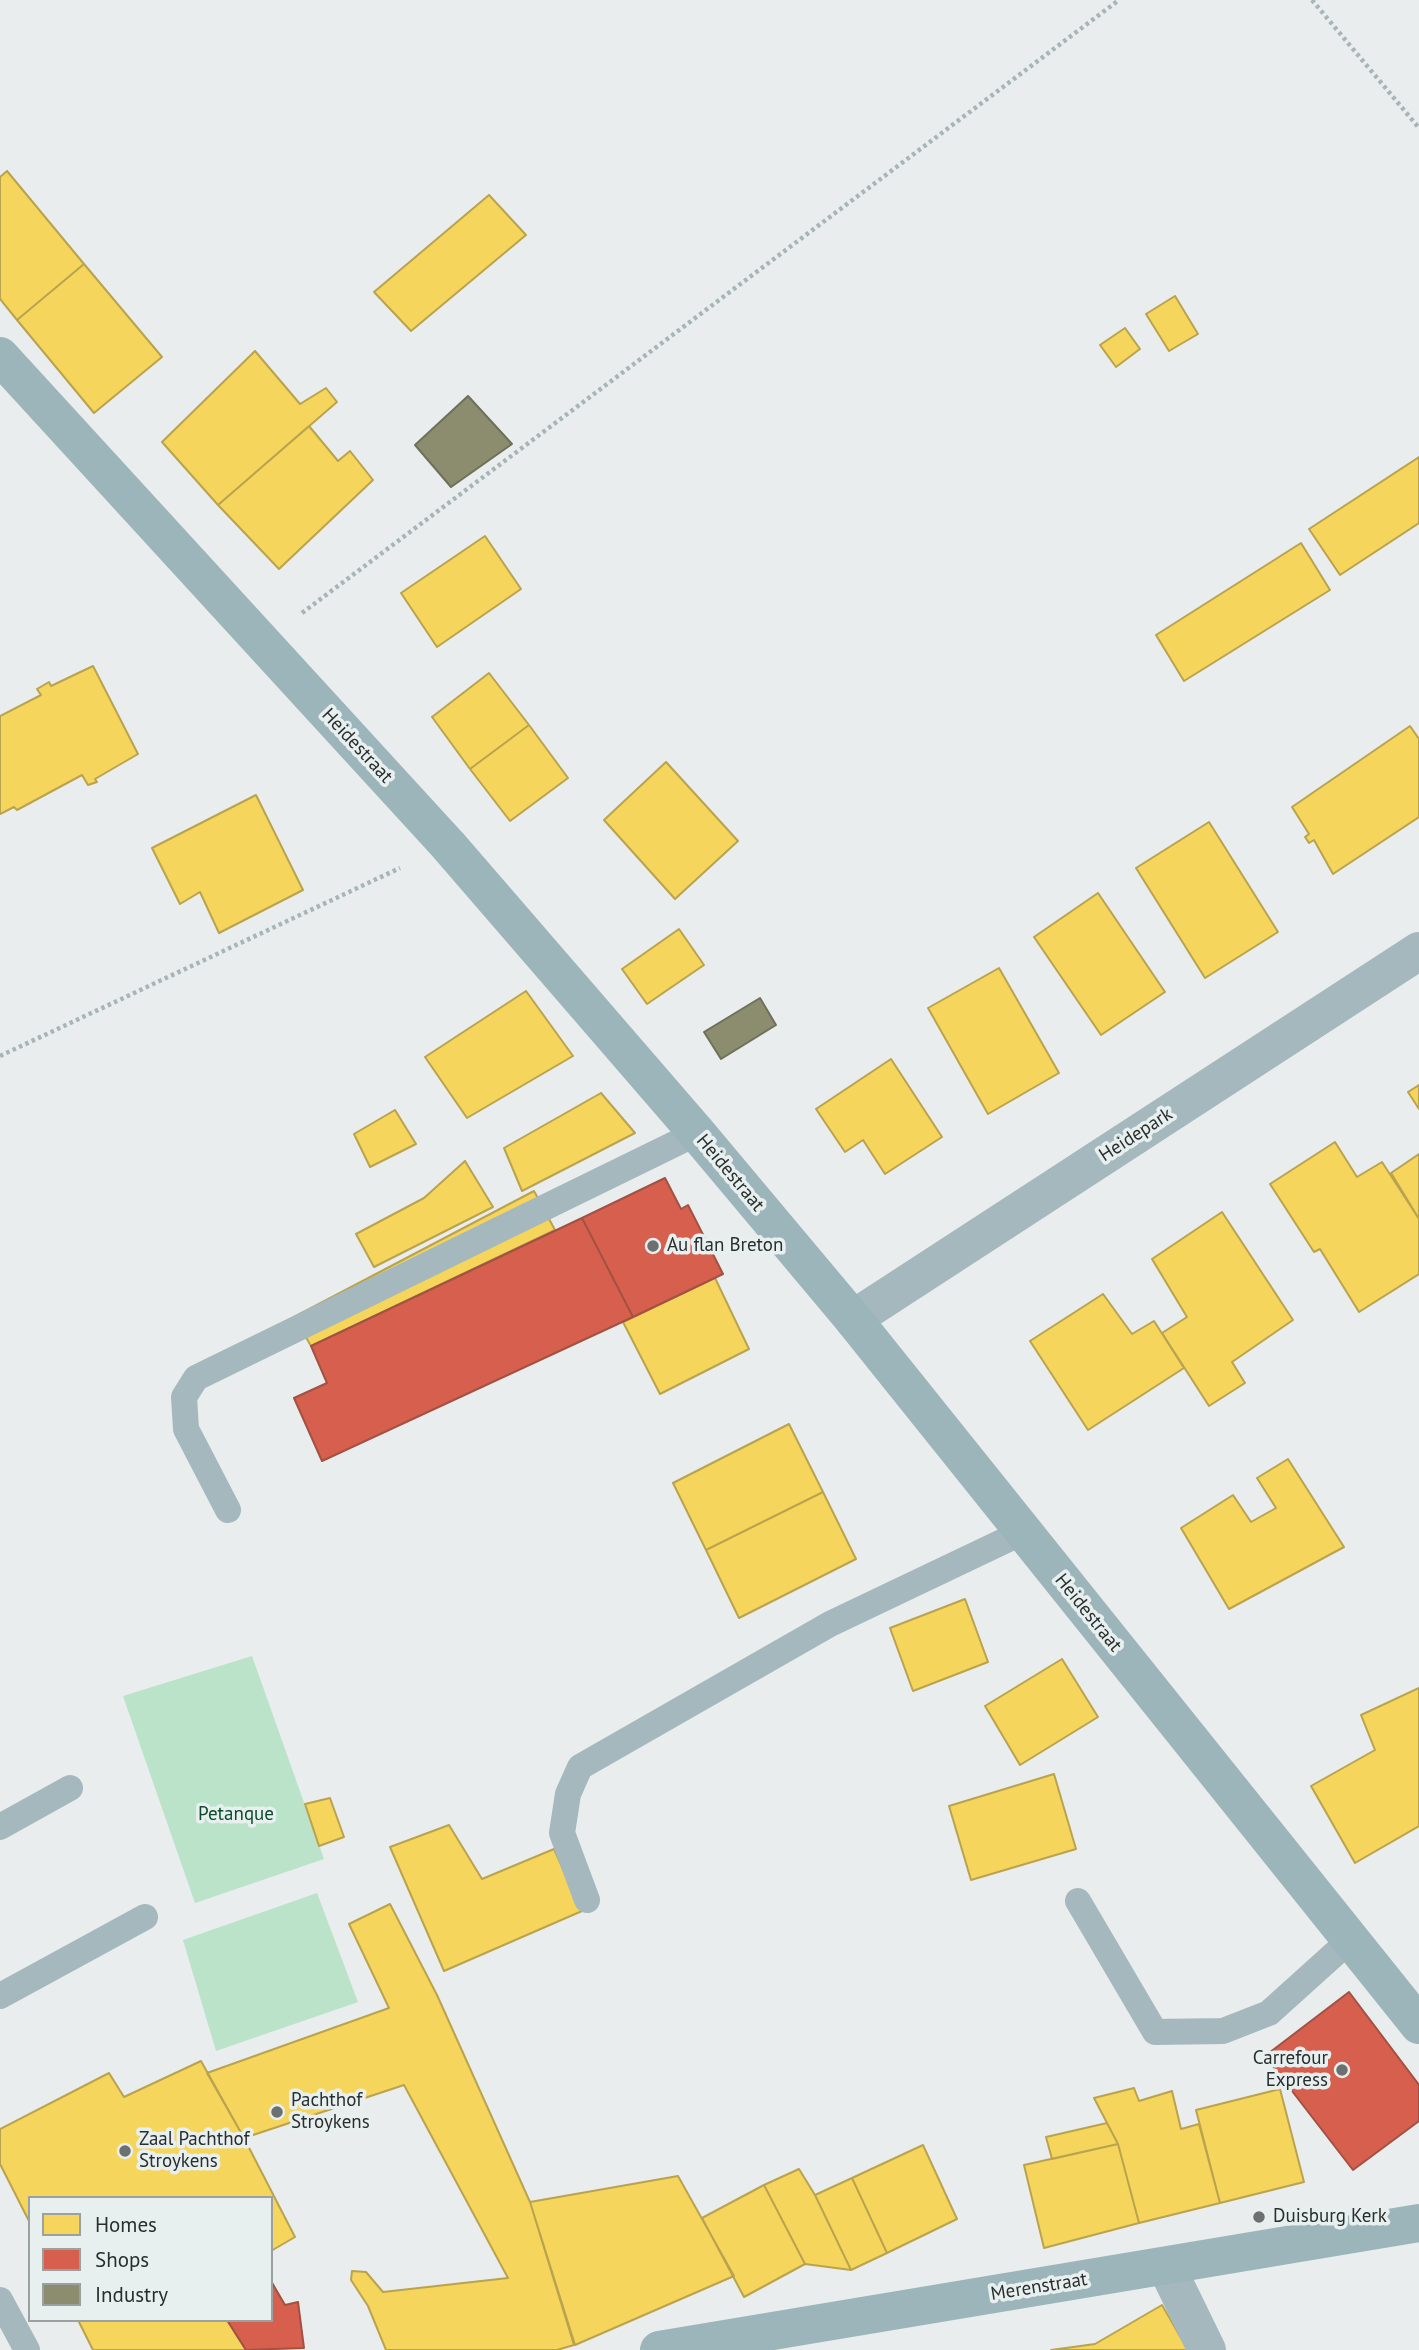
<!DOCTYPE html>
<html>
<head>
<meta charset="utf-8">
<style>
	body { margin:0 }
	#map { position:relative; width:1419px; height:2350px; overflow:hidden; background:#e9eded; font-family:"PT Sans",sans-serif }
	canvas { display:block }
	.legend { position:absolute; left:28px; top:2196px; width:245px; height:126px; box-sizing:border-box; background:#e7efef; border:2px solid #9ba1a1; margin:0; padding:9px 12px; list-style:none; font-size:21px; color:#2a2d2d }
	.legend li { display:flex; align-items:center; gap:14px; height:35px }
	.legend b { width:35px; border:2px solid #9ba1a1 }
</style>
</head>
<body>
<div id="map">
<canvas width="1419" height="2350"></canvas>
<ul class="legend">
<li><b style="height:19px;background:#f6d55c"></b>Homes</li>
<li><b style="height:19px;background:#d6604d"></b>Shops</li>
<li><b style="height:19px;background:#8c8c6e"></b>Industry</li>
</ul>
</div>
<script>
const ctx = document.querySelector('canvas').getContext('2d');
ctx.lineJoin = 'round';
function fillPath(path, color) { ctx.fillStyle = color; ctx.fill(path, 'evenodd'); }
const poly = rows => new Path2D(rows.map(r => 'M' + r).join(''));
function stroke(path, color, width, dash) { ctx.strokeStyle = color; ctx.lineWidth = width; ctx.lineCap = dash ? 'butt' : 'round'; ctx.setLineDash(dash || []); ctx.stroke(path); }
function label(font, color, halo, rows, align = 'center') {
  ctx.font = font + ' "PT Sans",sans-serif'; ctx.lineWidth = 7; ctx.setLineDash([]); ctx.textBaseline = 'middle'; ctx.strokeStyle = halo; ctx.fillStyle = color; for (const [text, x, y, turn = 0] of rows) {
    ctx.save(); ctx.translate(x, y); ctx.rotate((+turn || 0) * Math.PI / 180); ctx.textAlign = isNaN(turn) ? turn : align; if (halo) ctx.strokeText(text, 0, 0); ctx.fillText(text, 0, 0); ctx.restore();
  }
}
const green = poly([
	[252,1656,324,1859,195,1903,123,1696],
	[317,1893,358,2002,216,2051,183,1940]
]);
const homes = poly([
	[7,171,84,264,17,320,0,299,0,177,7,171],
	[489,195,526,235,411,331,374,292,489,195],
	[84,264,162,357,94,413,17,320,84,264],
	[1175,296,1198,334,1169,351,1146,314,1175,296],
	[1125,328,1140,349,1116,367,1100,345,1125,328],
	[255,351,300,404,326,388,337,402,218,505,162,442,255,351],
	[309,426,338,461,350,451,373,480,279,569,218,505,309,426],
	[1419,457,1419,523,1340,575,1309,529,1419,457],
	[485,536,521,589,437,647,401,593,485,536],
	[1301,543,1330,590,1184,681,1156,635,1301,543],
	[93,666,138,754,95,779,97,782,88,785,82,775,17,810,14,807,0,814,0,716,41,695,37,689,49,682,51,686,93,666],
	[489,673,529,725,470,769,432,717,489,673],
	[529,725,568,778,510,821,470,769,529,725],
	[1410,726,1419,739,1419,817,1333,874,1314,840,1309,843,1305,837,1309,834,1292,807,1410,726],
	[666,762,738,841,675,899,604,820,666,762],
	[256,795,303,890,219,933,200,892,180,904,152,848,256,795],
	[1209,822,1278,932,1205,978,1136,868,1209,822],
	[1098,893,1165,992,1101,1035,1034,937,1098,893],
	[679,929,704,965,647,1004,622,969,679,929],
	[999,968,1059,1073,988,1114,928,1008,999,968],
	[526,991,573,1056,467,1118,425,1057,526,991],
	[891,1059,942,1137,885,1174,863,1140,845,1152,816,1109,891,1059],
	[1419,1085,1419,1109,1408,1092,1419,1085],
	[601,1093,635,1133,522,1191,504,1148,601,1093],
	[395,1110,416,1144,370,1167,354,1134,395,1110],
	[1335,1142,1357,1177,1382,1162,1419,1219,1419,1274,1359,1312,1320,1249,1314,1252,1270,1184,1335,1142],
	[1419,1154,1419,1219,1391,1173,1419,1154],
	[465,1161,493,1207,374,1267,356,1234,424,1198,465,1161],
	[534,1191,555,1230,311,1346,294,1317,534,1191],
	[1222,1212,1293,1320,1232,1362,1245,1383,1209,1406,1162,1333,1187,1317,1152,1259,1222,1212],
	[715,1278,749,1349,660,1394,623,1322,715,1278],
	[1103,1294,1132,1334,1154,1321,1184,1368,1088,1430,1030,1341,1103,1294],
	[789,1424,823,1492,706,1550,673,1483,789,1424],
	[1288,1459,1344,1547,1229,1609,1181,1528,1233,1495,1251,1522,1276,1508,1257,1478,1288,1459],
	[823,1492,856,1559,739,1618,706,1550,823,1492],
	[965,1599,988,1662,913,1691,890,1628,965,1599],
	[1062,1659,1098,1717,1020,1765,985,1706,1062,1659],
	[1419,1688,1419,1826,1355,1863,1311,1786,1375,1750,1361,1715,1419,1688],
	[1054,1774,1076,1849,971,1880,949,1806,1054,1774],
	[330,1798,344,1837,319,1846,305,1804,330,1798],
	[449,1825,482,1879,554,1849,582,1911,444,1971,390,1847,449,1825],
	[390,1904,437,1995,530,2202,574,2345,557,2350,386,2350,368,2306,351,2280,352,2271,366,2272,383,2292,508,2278,404,2085,244,2138,207,2073,389,2008,349,1924,390,1904],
	[201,2061,244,2138,295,2237,271,2251,271,2198,30,2198,30,2223,0,2164,0,2129,109,2073,124,2097,201,2061],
	[1134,2088,1139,2101,1172,2091,1181,2129,1199,2124,1220,2203,1139,2223,1118,2144,1094,2098,1134,2088],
	[1280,2089,1304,2182,1220,2203,1196,2110,1280,2089],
	[1107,2123,1118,2144,1052,2159,1046,2137,1107,2123],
	[1118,2144,1139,2223,1044,2248,1024,2165,1118,2144],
	[923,2145,957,2219,887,2253,852,2178,923,2145],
	[799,2169,815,2195,851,2270,805,2264,764,2185,799,2169],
	[678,2176,734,2276,575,2345,530,2202,678,2176],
	[852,2178,887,2253,851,2270,815,2195,852,2178],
	[764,2185,805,2264,744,2297,702,2218,764,2185],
	[1162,2305,1188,2350,1051,2350,1095,2344,1162,2305],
	[78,2320,227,2320,246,2350,93,2350,78,2320]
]);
const shops = poly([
	[665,1178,681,1209,688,1205,723,1274,633,1317,582,1218,665,1178],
	[582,1218,633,1317,322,1461,294,1398,327,1383,311,1346,582,1218],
	[1349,1992,1419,2085,1419,2121,1353,2170,1265,2056,1349,1992],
	[271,2281,285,2305,298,2302,304,2348,246,2350,227,2320,271,2320,271,2281]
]);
const industry = poly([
	[468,396,512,444,451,487,415,445,468,396],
	[760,998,776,1025,721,1059,704,1032,760,998]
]);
const path = poly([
	[1312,0,1419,128],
	[302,613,1119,0],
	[0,1056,400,868]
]);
const lane = poly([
	[228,1510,186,1429,184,1397,196,1378,697,1133],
	[0,1827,70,1788],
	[587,1900,562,1833,568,1794,580,1767,830,1624,1023,1532],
	[1078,1901,1155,2032,1223,2031,1269,2013,1350,1940],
	[0,1996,145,1917],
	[0,2300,27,2350]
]);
const street = poly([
	[853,1319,1419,951],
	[1166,2266,1207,2350]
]);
const secondary = poly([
	[0,356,448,845,697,1133,853,1319,1419,2025],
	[659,2350,1419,2223]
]);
const markers = [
	[653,1246,7,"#6d7070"],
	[1342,2070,7,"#6d7070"],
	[277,2112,7,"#6d7070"],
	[125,2151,7,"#6d7070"],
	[1259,2217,7,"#6d7070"]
];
const streetNames = [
	["Heidestraat",357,746,47],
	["Heidepark",1136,1135,-33],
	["Heidestraat",730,1173,50],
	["Heidestraat",1088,1613,51],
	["Merenstraat",1039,2287,-9]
];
const poiNames = [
	["Au flan Breton",667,1246],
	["Carrefour",1328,2059,"right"],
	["Express",1328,2081,"right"],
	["Pachthof",291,2101],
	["Stroykens",291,2123],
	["Zaal Pachthof",139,2140],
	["Stroykens",139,2162],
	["Duisburg Kerk",1273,2217]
];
const parkNames = [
	["Petanque",236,1815]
];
fillPath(green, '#bae3ca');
fillPath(homes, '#f6d55c');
stroke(homes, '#b9a34e', 2);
fillPath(shops, '#d6604d');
stroke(shops, '#a25143', 2);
fillPath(industry, '#8c8c6e');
stroke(industry, '#6f705a', 2);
stroke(path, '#a8b5b7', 4.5, [3.5, 3.5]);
stroke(lane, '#a4b8be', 26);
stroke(street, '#a4b8be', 38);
stroke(secondary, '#9cb5bb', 38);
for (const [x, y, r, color] of markers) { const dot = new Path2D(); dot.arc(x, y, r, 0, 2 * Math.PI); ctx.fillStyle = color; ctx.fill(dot); stroke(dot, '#e7efef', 2.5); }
label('19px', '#2a2d2d', '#e7efef', streetNames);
label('19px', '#2a2d2d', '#e7efef', poiNames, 'left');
label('19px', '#0c4b2b', '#e7efef', parkNames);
</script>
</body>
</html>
